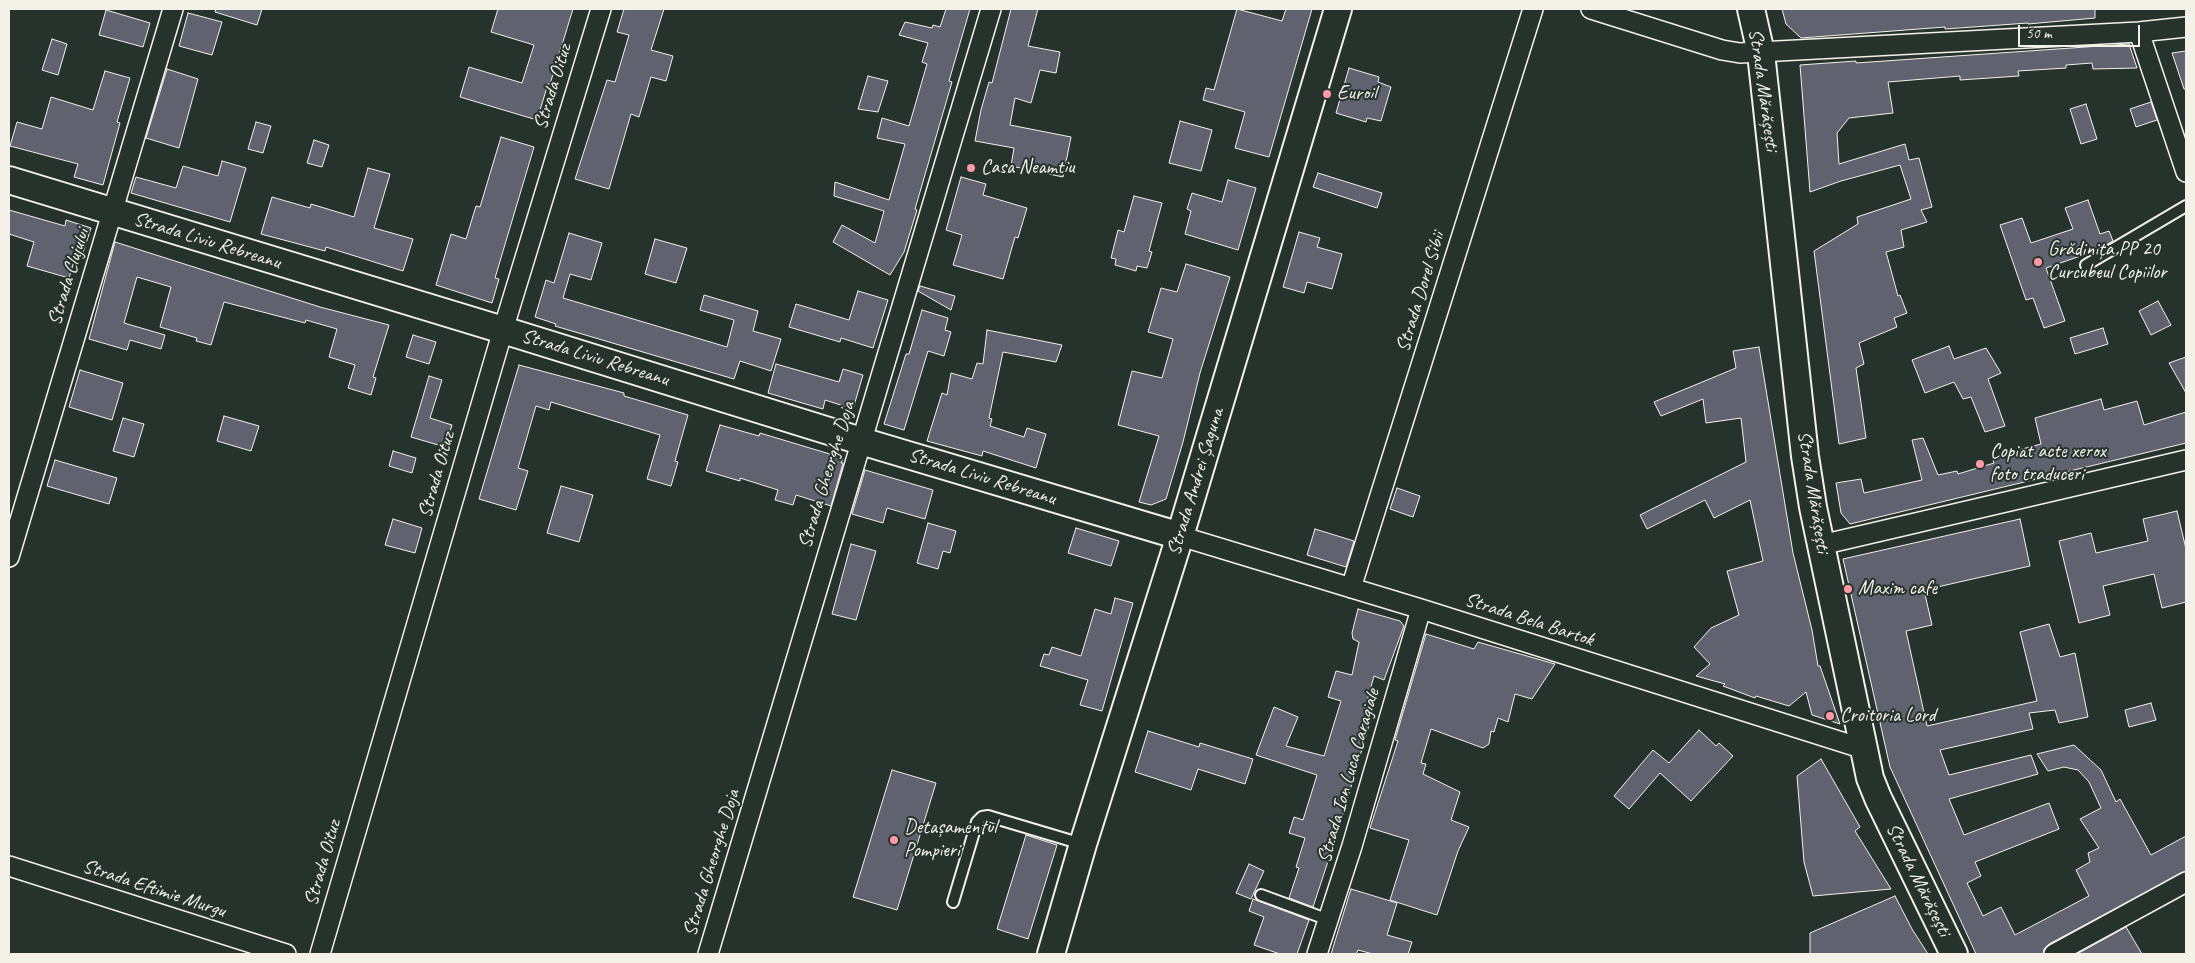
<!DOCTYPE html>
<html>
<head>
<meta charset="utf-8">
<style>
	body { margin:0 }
	#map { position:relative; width:2195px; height:963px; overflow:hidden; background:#26332d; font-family:Caveat,sans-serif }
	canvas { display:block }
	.frame { position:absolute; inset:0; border:10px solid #f4f1e8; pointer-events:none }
	.scale { position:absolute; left:2018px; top:25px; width:122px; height:22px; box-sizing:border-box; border:2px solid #f4f1e8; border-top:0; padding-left:6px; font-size:15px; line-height:18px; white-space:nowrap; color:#f4f1e8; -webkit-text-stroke:4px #26332d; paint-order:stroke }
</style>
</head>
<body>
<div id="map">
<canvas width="2195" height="963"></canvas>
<div class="frame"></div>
<div class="scale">50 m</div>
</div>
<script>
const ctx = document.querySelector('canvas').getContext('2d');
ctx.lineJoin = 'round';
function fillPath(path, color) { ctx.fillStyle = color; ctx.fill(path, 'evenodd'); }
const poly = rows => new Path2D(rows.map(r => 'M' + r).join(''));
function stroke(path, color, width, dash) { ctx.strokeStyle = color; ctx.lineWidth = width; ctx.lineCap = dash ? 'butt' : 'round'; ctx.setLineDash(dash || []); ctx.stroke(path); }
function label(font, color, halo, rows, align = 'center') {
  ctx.font = font + ' Caveat,sans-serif'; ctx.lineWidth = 4; ctx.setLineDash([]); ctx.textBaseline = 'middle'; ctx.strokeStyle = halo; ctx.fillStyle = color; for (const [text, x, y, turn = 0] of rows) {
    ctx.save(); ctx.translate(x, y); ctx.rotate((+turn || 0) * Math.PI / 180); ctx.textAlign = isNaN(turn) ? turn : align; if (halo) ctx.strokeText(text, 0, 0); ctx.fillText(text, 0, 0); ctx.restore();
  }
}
const building = poly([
	[216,9,262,9,257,25,215,12,216,9],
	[498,9,573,9,550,84,548,84,537,120,460,97,469,67,522,83,534,45,491,32,498,9],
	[624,9,664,9,651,50,673,56,666,81,651,77,639,117,631,114,609,189,575,179,607,80,615,82,629,35,617,32,624,9],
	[946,9,970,9,949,81,952,82,915,209,917,210,904,252,890,275,833,242,842,225,875,243,884,211,834,196,835,182,889,200,905,144,877,138,882,118,909,126,927,64,922,62,928,43,899,35,905,22,932,28,933,25,940,27,946,9],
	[1011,9,1038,9,1028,46,1060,52,1056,73,1040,70,1031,103,1015,98,1010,125,1071,137,1063,177,1011,166,1014,148,975,141,981,110,989,82,992,83,1011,9],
	[1237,9,1282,21,1286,9,1312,9,1269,157,1235,148,1245,112,1203,100,1206,88,1214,90,1237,9],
	[1782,9,2095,9,2095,18,2028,24,2028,23,1945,29,1945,27,1801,38,1786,24,1782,9],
	[106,10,150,23,143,47,99,35,106,10],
	[188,13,222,22,212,55,179,46,188,13],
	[52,39,67,44,58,75,42,70,52,39],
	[2129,44,2137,68,2093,69,2092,63,2066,65,2066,68,2018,71,2019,76,1960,80,1960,76,1888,82,1893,113,1849,118,1837,133,1839,164,1905,144,1909,160,1919,158,1932,207,1921,210,1927,222,1901,230,1904,247,1886,252,1898,296,1900,295,1907,313,1894,318,1897,327,1859,343,1864,364,1856,368,1866,438,1839,444,1814,251,1858,224,1857,217,1911,199,1900,165,1841,181,1810,192,1800,65,1856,61,1856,63,2129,44],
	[2186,51,2186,89,2184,89,2172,53,2186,51],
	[1349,68,1379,77,1378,82,1391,87,1381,121,1367,118,1366,122,1336,113,1349,68],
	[167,69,198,79,179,148,146,138,167,69],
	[105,71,130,78,117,122,120,123,103,185,74,177,78,164,10,146,17,122,42,129,51,97,93,110,105,71],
	[868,76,888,81,878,112,858,109,868,76],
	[2151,102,2157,120,2136,127,2130,109,2151,102],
	[2086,104,2097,139,2081,144,2070,109,2086,104],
	[1180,121,1212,130,1201,171,1169,163,1180,121],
	[256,122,271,126,263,153,248,149,256,122],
	[501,137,534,147,495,278,499,279,492,303,436,285,451,234,466,239,476,206,480,207,501,137],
	[314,140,329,145,322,167,307,163,314,140],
	[222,161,246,168,230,222,131,193,136,177,176,188,183,166,218,176,222,161],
	[368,168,390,174,374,228,413,239,403,271,326,247,325,251,261,234,272,197,310,208,311,204,354,217,368,168],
	[1318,173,1382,193,1377,208,1313,187,1318,173],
	[961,177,986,184,983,195,1027,208,1018,238,1015,237,1003,279,953,265,962,235,946,230,961,177],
	[1228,180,1256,188,1238,250,1185,234,1191,211,1187,209,1192,193,1222,202,1228,180],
	[1134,196,1162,203,1149,251,1152,252,1147,268,1137,266,1136,271,1115,265,1116,259,1111,258,1118,230,1124,232,1134,196],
	[2088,200,2100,234,2109,231,2113,241,2092,253,2092,252,2046,268,2065,321,2044,328,2033,298,2026,300,2000,225,2022,218,2031,243,2073,229,2065,208,2088,200],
	[9,210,65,226,66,220,91,228,81,259,75,258,69,278,27,266,34,242,9,234,9,210],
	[1299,232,1320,238,1317,247,1342,254,1332,289,1307,282,1304,293,1283,287,1299,232],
	[569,233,602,243,591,280,570,274,563,298,727,347,734,320,700,310,704,295,758,311,753,331,781,339,771,371,740,361,734,379,555,326,556,324,535,317,546,280,554,283,569,233],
	[655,239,687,248,676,283,645,274,655,239],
	[115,242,320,307,389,325,373,377,376,378,371,395,348,388,355,365,329,357,337,329,306,320,305,323,224,302,211,345,196,341,197,338,160,327,171,287,137,277,124,323,165,335,161,349,130,340,127,350,89,339,115,242],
	[1186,264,1230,277,1200,373,1183,442,1166,499,1151,505,1139,502,1159,436,1118,425,1132,371,1162,378,1173,339,1148,332,1161,288,1177,292,1186,264],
	[920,286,955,296,951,310,918,291,920,286],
	[858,291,888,300,873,348,841,338,840,342,789,327,796,304,849,320,858,291],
	[2158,301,2171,325,2151,335,2139,311,2158,301],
	[922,310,948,318,945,330,951,332,944,356,928,351,904,430,884,424,906,354,909,354,922,310],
	[2103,328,2108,344,2075,354,2070,338,2103,328],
	[987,330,1062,345,1056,362,1003,352,989,418,992,419,990,426,1024,437,1027,428,1046,434,1036,468,983,451,982,456,927,441,942,393,947,395,951,373,972,379,977,363,983,364,987,330],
	[413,335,436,342,429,364,406,357,413,335],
	[1949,346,1954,359,1986,348,2001,373,1988,379,2005,426,1985,432,1971,397,1963,399,1954,382,1925,393,1912,360,1949,346],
	[1759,347,1793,553,1812,630,1818,666,1820,666,1840,724,1812,715,1806,692,1789,706,1756,696,1755,698,1723,686,1725,684,1696,676,1710,664,1694,647,1711,628,1739,615,1727,571,1763,561,1750,500,1714,518,1705,500,1647,529,1640,515,1746,462,1741,418,1706,423,1703,399,1661,416,1654,402,1736,368,1733,351,1759,347],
	[2186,357,2186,393,2169,363,2186,357],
	[776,364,839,382,843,369,863,375,853,409,825,400,823,409,768,393,776,364],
	[519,365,624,393,624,396,688,415,675,461,678,462,671,486,647,479,660,435,551,402,549,410,536,406,518,468,528,471,516,510,479,499,519,365],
	[80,370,123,383,112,420,69,407,80,370],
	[429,376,442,380,430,418,452,425,445,447,411,437,429,376],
	[2101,399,2104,410,2137,401,2144,425,2186,412,2186,443,1850,524,1841,513,1836,483,1861,479,1864,493,1922,480,1912,440,1923,438,1938,475,1957,471,1958,474,1994,463,1992,457,2041,444,2035,418,2101,399],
	[224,416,259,426,251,451,217,441,224,416],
	[123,418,144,424,134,457,113,451,123,418],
	[720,425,759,436,760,433,843,458,841,463,843,463,831,506,796,495,793,505,775,500,778,490,740,478,740,481,706,471,720,425],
	[393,451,416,458,412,473,389,466,393,451],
	[55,460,117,478,109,504,47,486,55,460],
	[865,470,933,490,925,519,887,508,883,523,852,514,865,470],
	[561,486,593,495,579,542,547,533,561,486],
	[1397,488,1420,496,1413,517,1390,509,1397,488],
	[2177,511,2186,549,2186,602,2162,608,2154,574,2103,586,2110,615,2079,623,2059,541,2091,533,2096,553,2148,541,2143,519,2177,511],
	[393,519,422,528,415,553,385,545,393,519],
	[2020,519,2030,566,1924,590,1932,625,1906,631,1927,726,2037,701,2020,632,2049,624,2060,657,2075,653,2088,717,2059,723,2055,710,2029,713,2033,729,1940,750,1949,775,2031,755,2038,774,1949,799,1964,835,2049,803,2059,829,1975,862,1981,876,1967,883,1983,916,2001,907,2015,935,2089,896,2076,870,2090,862,2088,853,2099,848,2080,819,2101,808,2089,782,2078,770,2064,767,2048,771,2037,754,2074,745,2101,770,2116,802,2120,799,2151,855,2186,836,2186,871,2049,944,2044,949,2043,954,1976,954,1890,767,1843,559,2020,519],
	[928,523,956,531,950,553,943,551,938,569,917,563,928,523],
	[1076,528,1119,541,1111,566,1068,553,1076,528],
	[1315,529,1354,541,1346,567,1307,555,1315,529],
	[851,544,876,551,856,620,832,614,851,544],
	[1115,598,1133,603,1102,711,1080,705,1088,680,1040,666,1044,654,1049,655,1052,647,1081,656,1095,609,1111,614,1115,598],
	[1358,609,1400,621,1404,626,1384,680,1374,676,1364,712,1372,715,1338,831,1313,907,1289,898,1299,868,1296,867,1305,838,1289,833,1294,817,1303,820,1317,775,1256,755,1274,707,1298,717,1286,746,1324,756,1341,701,1328,697,1336,671,1352,675,1359,642,1353,639,1352,633,1358,609],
	[1426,634,1474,649,1478,642,1555,664,1532,699,1515,694,1508,722,1498,718,1494,732,1491,731,1489,744,1483,748,1431,729,1421,763,1426,764,1423,774,1460,792,1451,820,1469,827,1458,851,1437,915,1390,900,1409,840,1370,828,1398,741,1395,740,1426,634],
	[2151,703,2156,720,2129,727,2125,710,2151,703],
	[1699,730,1716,746,1719,743,1733,756,1691,801,1660,773,1629,809,1614,796,1653,750,1669,763,1699,730],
	[1148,731,1199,747,1200,743,1253,759,1245,784,1198,769,1191,790,1135,772,1148,731],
	[1821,759,1860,827,1855,831,1891,889,1813,896,1804,862,1797,776,1821,759],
	[892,770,936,783,897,910,853,897,892,770],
	[1026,835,1057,845,1028,939,997,929,1026,835],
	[1249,864,1264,871,1251,899,1236,893,1249,864],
	[1351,889,1397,903,1387,935,1412,942,1408,954,1373,954,1358,950,1356,954,1331,954,1351,889],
	[1895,896,1912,929,1928,954,1810,954,1810,933,1895,896],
	[1253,899,1309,920,1297,954,1280,954,1254,945,1264,917,1249,911,1253,899],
	[2126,927,2142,954,2077,954,2126,927]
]);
const lane = poly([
	[2086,265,2186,206],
	[1261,895,1329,920],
	[953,902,977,822,982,817,988,816,1082,844]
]);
const street = poly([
	[1591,9,1722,50,1740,53,2139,32,2186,27],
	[2139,32,2186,172],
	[1180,536,1421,609,1864,749],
	[1821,545,2186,460],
	[9,557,173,9],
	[1351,588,1533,9],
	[9,866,286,954],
	[320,954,503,330,601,9],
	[708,954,991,9],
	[1317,954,1352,846,1421,609],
	[2054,954,2186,882]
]);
const secondary = poly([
	[1751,9,1761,53,1805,456,1813,507,1864,749,1870,778,1878,798,1954,954],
	[9,180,503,330,861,441,1180,536],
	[1051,954,1083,844,1180,536,1338,9]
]);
const markers = [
	[1327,94,5,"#ff9aa2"],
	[971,168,5,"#ff9aa2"],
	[2038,262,5,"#ff9aa2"],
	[1980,464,5,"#ff9aa2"],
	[1848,589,5,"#ff9aa2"],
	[1830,716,5,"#ff9aa2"],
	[894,840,5,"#ff9aa2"]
];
const streetNames = [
	["Strada Oituz",553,87,-73],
	["Strada Mărășești",1763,90,82],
	["Strada Liviu Rebreanu",207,241,17],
	["Strada Clujului",69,277,-73],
	["Strada Dorel Sibii",1421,292,-73],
	["Strada Liviu Rebreanu",595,358,17],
	["Strada Oituz",437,475,-74],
	["Strada Gheorghe Doja",827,475,-73],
	["Strada Liviu Rebreanu",982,477,17],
	["Strada Andrei Șaguna",1196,482,-73],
	["Strada Mărășești",1813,492,81],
	["Strada Bela Bartok",1529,620,18],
	["Strada Ion Luca Caragiale",1349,776,-74],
	["Strada Oituz",323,863,-74],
	["Strada Gheorghe Doja",712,863,-73],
	["Strada Mărășești",1918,880,64],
	["Strada Eftimie Murgu",154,889,18]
];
const poiNames = [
	["Euroil",1337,94],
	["Casa Neamtiu",981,168],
	["Grădinița PP 20",2048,250],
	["Curcubeul Copiilor",2048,273],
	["Copiat acte xerox",1990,452],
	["foto traduceri",1990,475],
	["Maxim cafe",1858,589],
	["Croitoria Lord",1840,716],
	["Detașamentul",904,828],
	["Pompieri",904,851]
];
fillPath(building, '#606270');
stroke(building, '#f4f1e8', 1);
stroke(lane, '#f4f1e8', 14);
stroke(street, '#f4f1e8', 22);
stroke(secondary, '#f4f1e8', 30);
stroke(lane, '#26332d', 10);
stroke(street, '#26332d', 19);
stroke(secondary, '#26332d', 26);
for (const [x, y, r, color] of markers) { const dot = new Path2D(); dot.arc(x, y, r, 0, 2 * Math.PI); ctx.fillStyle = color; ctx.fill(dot); stroke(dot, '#26332d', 2); }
label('20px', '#f4f1e8', '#26332d', streetNames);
label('20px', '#f4f1e8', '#26332d', poiNames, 'left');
</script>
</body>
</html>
